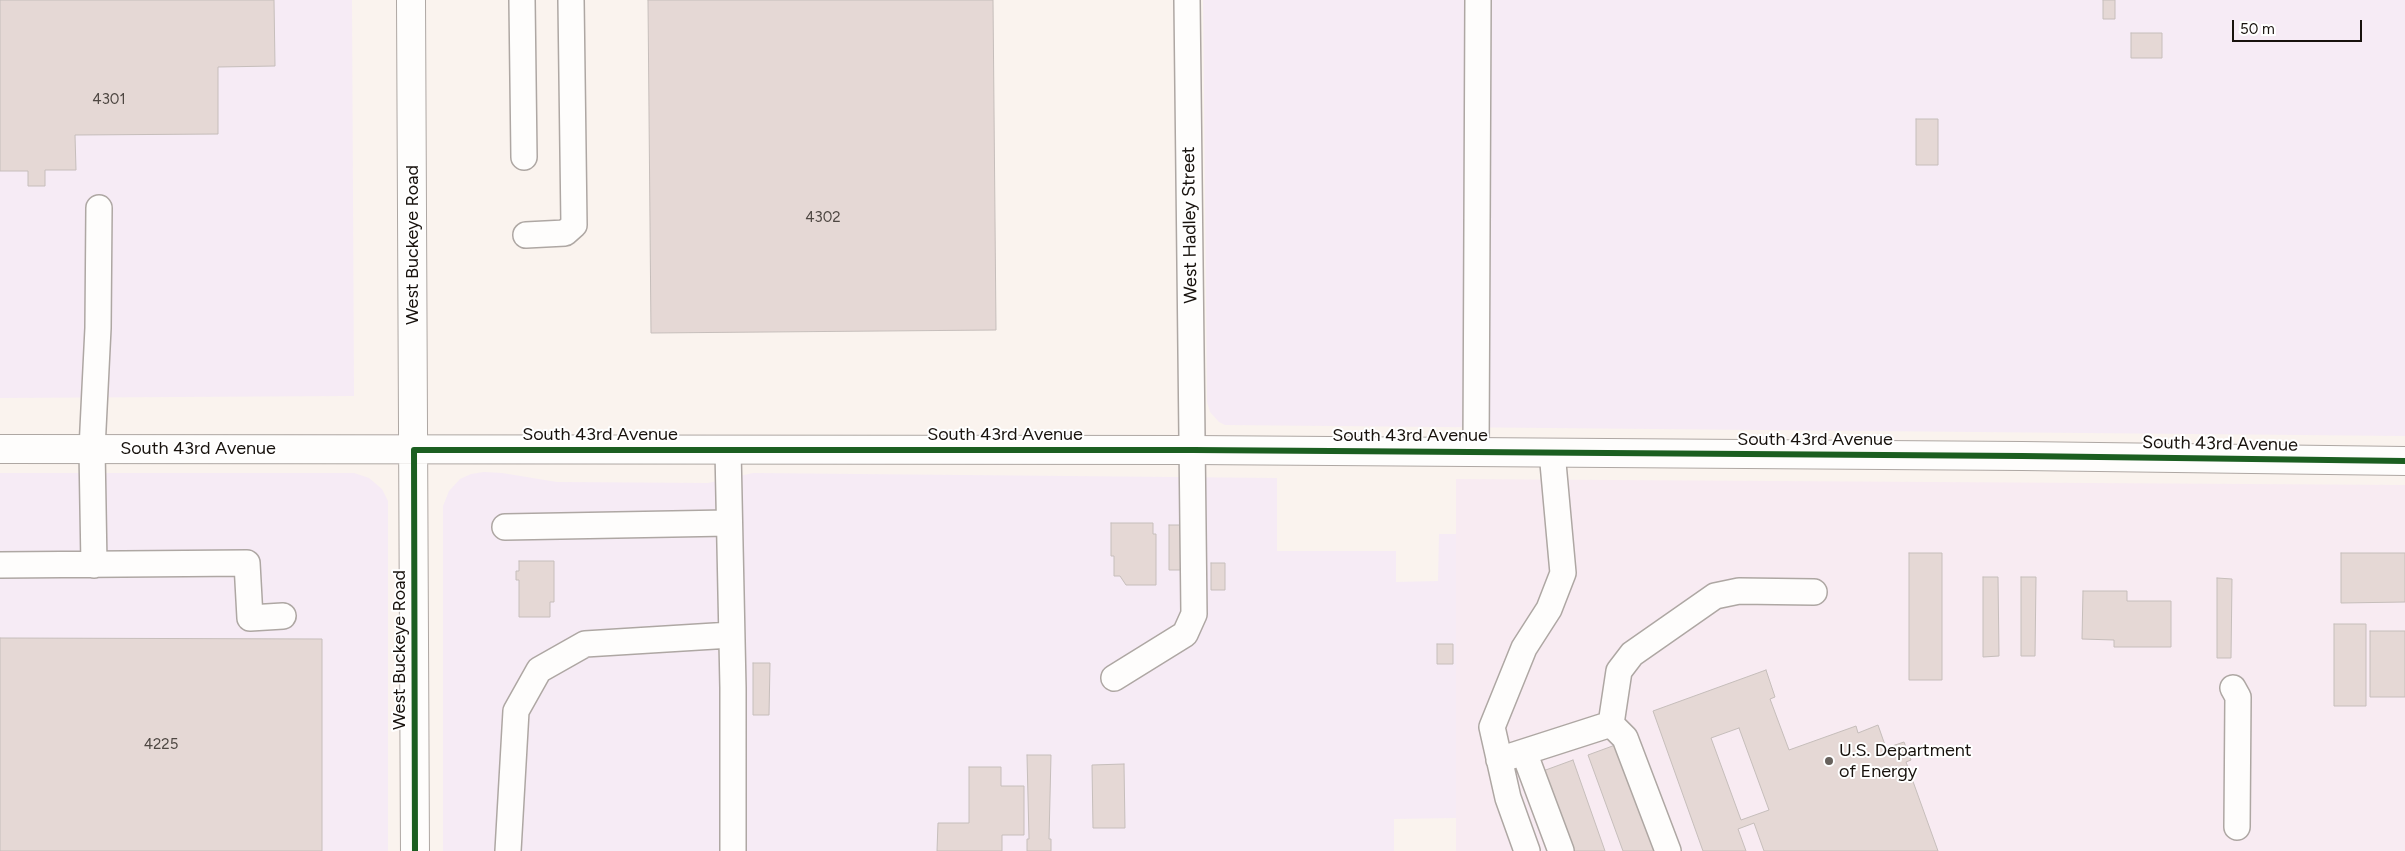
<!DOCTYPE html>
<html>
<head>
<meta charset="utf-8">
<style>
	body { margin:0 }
	#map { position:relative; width:2405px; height:851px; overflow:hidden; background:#faf3ee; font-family:Figtree,sans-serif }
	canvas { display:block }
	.scale { position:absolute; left:2232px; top:20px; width:130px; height:22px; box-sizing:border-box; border:2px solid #18120d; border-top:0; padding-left:6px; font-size:15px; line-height:18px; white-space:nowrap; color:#18120d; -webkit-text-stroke:4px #fff; paint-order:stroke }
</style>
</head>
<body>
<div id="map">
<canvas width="2405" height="851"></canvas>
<div class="scale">50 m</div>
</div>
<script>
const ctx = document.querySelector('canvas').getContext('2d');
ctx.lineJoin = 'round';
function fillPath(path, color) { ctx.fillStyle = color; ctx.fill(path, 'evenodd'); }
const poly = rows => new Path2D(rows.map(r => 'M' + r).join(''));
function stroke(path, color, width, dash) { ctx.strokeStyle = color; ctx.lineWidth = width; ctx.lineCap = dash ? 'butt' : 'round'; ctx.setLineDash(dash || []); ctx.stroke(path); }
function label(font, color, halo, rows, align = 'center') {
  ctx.font = font + ' Figtree,sans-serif'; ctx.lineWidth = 4; ctx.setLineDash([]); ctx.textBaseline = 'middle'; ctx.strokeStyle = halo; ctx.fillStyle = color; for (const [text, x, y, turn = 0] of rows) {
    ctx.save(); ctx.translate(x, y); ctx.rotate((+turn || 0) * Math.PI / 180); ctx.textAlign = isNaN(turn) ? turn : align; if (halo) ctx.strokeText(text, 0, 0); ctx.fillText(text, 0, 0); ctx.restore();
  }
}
const commercial = poly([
	[1456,479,2405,485,2405,851,1456,851]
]);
const industrial = poly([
	[0,0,352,0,354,396,0,398],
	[1203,0,2405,0,2405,436,1225,425,1219,422,1210,412,1207,402],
	[484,472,502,473,557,482,708,483,753,473,1277,478,1277,551,1396,551,1396,582,1438,581,1439,534,1456,534,1456,818,1394,819,1394,851,443,851,443,506,449,491,460,479,471,474],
	[0,473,354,473,369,478,382,489,388,501,388,851,0,851]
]);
const building = poly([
	[0,0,274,0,275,66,218,67,218,134,75,135,76,170,45,170,45,186,28,186,28,171,0,171,0,0],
	[648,0,993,0,996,330,651,333,648,0],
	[2103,0,2115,0,2115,19,2103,19,2103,0],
	[2131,33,2162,33,2162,58,2131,58,2131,33],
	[1916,119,1938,119,1938,165,1916,165,1916,119],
	[1111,523,1153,523,1153,534,1156,534,1156,585,1126,585,1120,576,1114,576,1114,556,1111,556,1111,523],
	[1169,525,1183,525,1183,570,1169,570,1169,525],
	[1909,553,1942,553,1942,680,1909,680,1909,553],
	[2341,553,2405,553,2405,602,2341,603,2341,553],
	[519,561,554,561,554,602,550,602,550,617,519,617,519,580,516,580,516,571,519,571,519,561],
	[1211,563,1225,563,1225,590,1211,590,1211,563],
	[1983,577,1998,577,1999,656,1983,657,1983,577],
	[2021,577,2036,577,2035,656,2021,656,2021,577],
	[2217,578,2232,579,2231,658,2217,658,2217,578],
	[2083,591,2127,591,2127,601,2171,601,2171,647,2114,647,2114,640,2082,639,2083,591],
	[2334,624,2366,624,2366,706,2334,706,2334,624],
	[2370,631,2405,631,2405,697,2370,697,2370,631],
	[0,638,322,639,322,851,0,851,0,638],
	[1437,644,1453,644,1453,664,1437,664,1437,644],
	[753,663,770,663,769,715,753,715,753,663],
	[1766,670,1775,697,1770,699,1789,750,1856,726,1858,733,1878,725,1886,748,1904,742,1911,760,1906,762,1938,851,1764,851,1754,823,1738,829,1746,851,1703,851,1653,711,1766,670],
	[1739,728,1769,810,1741,820,1711,738,1739,728],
	[1618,744,1658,851,1623,851,1588,755,1618,744],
	[1027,755,1051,755,1049,839,1051,839,1051,851,1027,851,1027,839,1029,839,1027,755],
	[1573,760,1605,851,1571,851,1543,771,1573,760],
	[1124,764,1125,828,1093,828,1092,765,1124,764],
	[969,767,1001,767,1001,786,1024,786,1024,835,1002,835,1002,851,937,851,938,823,969,823,969,767]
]);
const minor = poly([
	[522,0,524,157],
	[526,235,565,233,574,225,571,0],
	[728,450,733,688,733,851],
	[1476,452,1478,0],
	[505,527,728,523],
	[0,565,247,563,250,618,283,616],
	[94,565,92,449,98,328,99,208],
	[1114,678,1185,634,1194,614,1187,0],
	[2233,688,2238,697,2237,827],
	[1611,724,1625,738,1668,851],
	[1524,752,1561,851],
	[1499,760,1611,724,1619,671,1632,654,1715,596,1739,591,1814,592],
	[508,851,516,711,539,670,585,644,731,635],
	[1527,851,1508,798,1492,727,1524,648,1549,609,1563,573,1552,452]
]);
const major = poly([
	[411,0,415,851],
	[0,449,1193,450,2022,456,2405,461]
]);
const cycleway = poly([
	[415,851,414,450,1193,450,2022,456,2405,461]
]);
const markers = [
	[1829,761,5,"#67615c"]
];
const numberNames = [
	["4301",109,100],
	["4302",823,218],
	["4225",161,745]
];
const streetNames = [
	["West Hadley Street",1190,225,-91],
	["West Buckeye Road",413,245,-90],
	["South 43rd Avenue",600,435],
	["South 43rd Avenue",1005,435],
	["South 43rd Avenue",1410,436],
	["South 43rd Avenue",1815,440],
	["South 43rd Avenue",2220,444,1],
	["South 43rd Avenue",198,449],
	["West Buckeye Road",400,650,-90]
];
const poiNames = [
	["U.S. Department",1839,751],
	["of Energy",1839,772]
];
fillPath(commercial, '#f8ebf2');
fillPath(industrial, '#f6ebf5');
fillPath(building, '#e5d8d5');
stroke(building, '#c6bebb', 1);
stroke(minor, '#aea7a3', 28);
stroke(major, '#aea7a3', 30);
stroke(minor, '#fefdfc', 25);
stroke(major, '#fefdfc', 28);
stroke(cycleway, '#1b5e20', 6);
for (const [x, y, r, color] of markers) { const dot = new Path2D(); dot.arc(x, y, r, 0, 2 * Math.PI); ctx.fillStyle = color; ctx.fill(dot); stroke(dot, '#fff', 2); }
label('15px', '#4e4742', null, numberNames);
label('18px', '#18120d', '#fff', streetNames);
label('18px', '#18120d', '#fff', poiNames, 'left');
</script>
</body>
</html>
